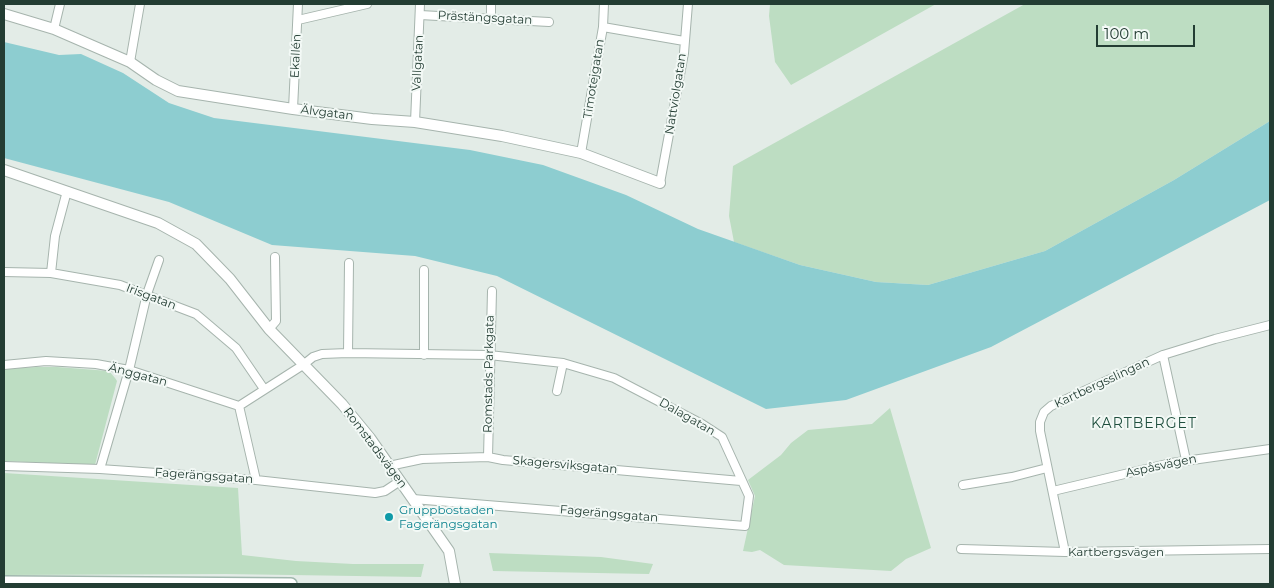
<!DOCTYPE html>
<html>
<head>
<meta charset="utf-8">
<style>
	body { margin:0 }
	#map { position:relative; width:1274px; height:588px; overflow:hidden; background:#e3ece7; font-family:Montserrat,sans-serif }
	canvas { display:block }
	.frame { position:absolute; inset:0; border:5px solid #233d33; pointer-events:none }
	.scale { position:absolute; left:1096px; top:25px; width:99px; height:22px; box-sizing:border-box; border:2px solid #233d33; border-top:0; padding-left:6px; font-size:15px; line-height:18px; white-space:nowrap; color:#233d33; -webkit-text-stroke:4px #f3f9f6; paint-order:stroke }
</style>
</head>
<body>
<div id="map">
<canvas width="1274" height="588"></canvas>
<div class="frame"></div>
<div class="scale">100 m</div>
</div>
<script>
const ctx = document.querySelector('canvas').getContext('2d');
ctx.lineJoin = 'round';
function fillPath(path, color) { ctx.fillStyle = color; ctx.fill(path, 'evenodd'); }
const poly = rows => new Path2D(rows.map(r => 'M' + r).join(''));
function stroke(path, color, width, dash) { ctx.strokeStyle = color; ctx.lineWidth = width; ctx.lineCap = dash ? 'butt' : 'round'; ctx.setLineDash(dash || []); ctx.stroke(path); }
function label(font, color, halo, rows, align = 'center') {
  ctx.font = font + ' Montserrat,sans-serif'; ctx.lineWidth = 4; ctx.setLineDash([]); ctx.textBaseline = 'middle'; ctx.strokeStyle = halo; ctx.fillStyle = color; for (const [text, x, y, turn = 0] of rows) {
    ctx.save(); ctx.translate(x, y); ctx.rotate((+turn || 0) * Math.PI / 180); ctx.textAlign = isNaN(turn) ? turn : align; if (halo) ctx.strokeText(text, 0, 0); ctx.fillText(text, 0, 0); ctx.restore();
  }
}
const green = poly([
	[770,4,936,4,791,85,775,62,769,16],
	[1025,4,1270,4,1270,121,1174,180,1045,251,928,285,876,282,800,265,734,242,729,216,733,166],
	[37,367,57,367,109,371,115,378,117,381,95,465,4,461,4,369],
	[890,408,931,548,906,559,891,571,784,565,760,550,752,552,743,551,755,496,748,480,781,455,791,443,808,430,872,424],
	[4,473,238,488,242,555,296,561,353,564,424,564,421,577,226,574,4,575],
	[489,553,601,557,653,564,649,574,493,571]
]);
const water = poly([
	[4,42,59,55,81,54,123,73,169,103,214,118,470,150,543,165,626,195,698,229,800,265,876,282,928,285,1045,251,1174,180,1270,121,1270,200,991,347,846,400,766,409,497,276,415,256,272,245,169,202,4,158]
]);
const minor = poly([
	[420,15,549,22],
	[491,18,491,4],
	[298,20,367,4],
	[603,27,684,41],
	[54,29,60,4],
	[130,62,140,4],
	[293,109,298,4],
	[415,122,420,4],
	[581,153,603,27,604,4],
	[660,183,684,53,688,4],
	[424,270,424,355],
	[4,272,51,273,120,285,196,314,236,348,264,389],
	[51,273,55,236,67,191],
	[269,329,276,321,275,257],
	[348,353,349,263],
	[1163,355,1186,460],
	[4,365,46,361,96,364,129,370,239,406],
	[557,391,563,363],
	[488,457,492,291],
	[4,466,100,469,256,480,375,493,385,491,400,481],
	[389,466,422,459,488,457,503,460,741,481],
	[100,469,129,370,147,294,159,260],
	[256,480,239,406,303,365,313,357,322,354,348,353,489,355,563,363,614,378,702,424,722,437,749,496,745,526,413,499],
	[963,485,1012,477,1047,468],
	[1053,491,1171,463,1270,449],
	[961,549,1065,552,1270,549],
	[1065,552,1040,431,1040,422,1044,412,1051,406,1163,355,1215,339,1270,325]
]);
const tertiary = poly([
	[4,14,54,29,130,62,156,80,178,91,293,109,372,119,415,122,502,136,581,153,660,183],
	[4,170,158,223,196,244,230,279,269,329,342,404,370,438,449,551,455,584]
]);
const secondary = poly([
	[4,582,291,584]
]);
const markers = [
	[389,517,5,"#0f9aa8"]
];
const streetNames = [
	["Prästängsgatan",485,18,3],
	["Ekallén",296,56,-87],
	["Vallgatan",418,63,-87],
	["Timotejgatan",594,79,-81],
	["Nattviolgatan",676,94,-81],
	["Älvgatan",327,113,7],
	["Irisgatan",151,297,21],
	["Romstads Parkgata",489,374,-89],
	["Änggatan",138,375,15],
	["Kartbergsslingan",1102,383,-25],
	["Dalagatan",687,417,30],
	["Romstadsvägen",375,448,53],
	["Skagersviksgatan",565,465,5],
	["Aspåsvägen",1161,466,-12],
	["Fagerängsgatan",204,476,4],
	["Fagerängsgatan",609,514,5],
	["Kartbergsvägen",1116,552]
];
const cultureNames = [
	["Gruppbostaden",399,510],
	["Fagerängsgatan",399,524]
];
const neighbourhoodNames = [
	["KARTBERGET",1144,424]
];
fillPath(green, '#bdddc2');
fillPath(water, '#8dcdd0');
stroke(minor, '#a6b4ad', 10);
stroke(tertiary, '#a6b4ad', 12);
stroke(secondary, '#a1b8ae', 14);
stroke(minor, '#fff', 8);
stroke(tertiary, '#fff', 10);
stroke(secondary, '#fff', 11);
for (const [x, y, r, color] of markers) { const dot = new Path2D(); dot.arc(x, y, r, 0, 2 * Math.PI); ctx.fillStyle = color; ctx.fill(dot); stroke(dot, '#f3f9f6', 2); }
label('12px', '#233d33', '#f3f9f6', streetNames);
label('12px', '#0d838f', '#f3f9f6', cultureNames, 'left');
ctx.letterSpacing = '1px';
label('14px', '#1f4f3e', '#f3f9f6', neighbourhoodNames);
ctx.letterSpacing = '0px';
</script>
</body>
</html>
